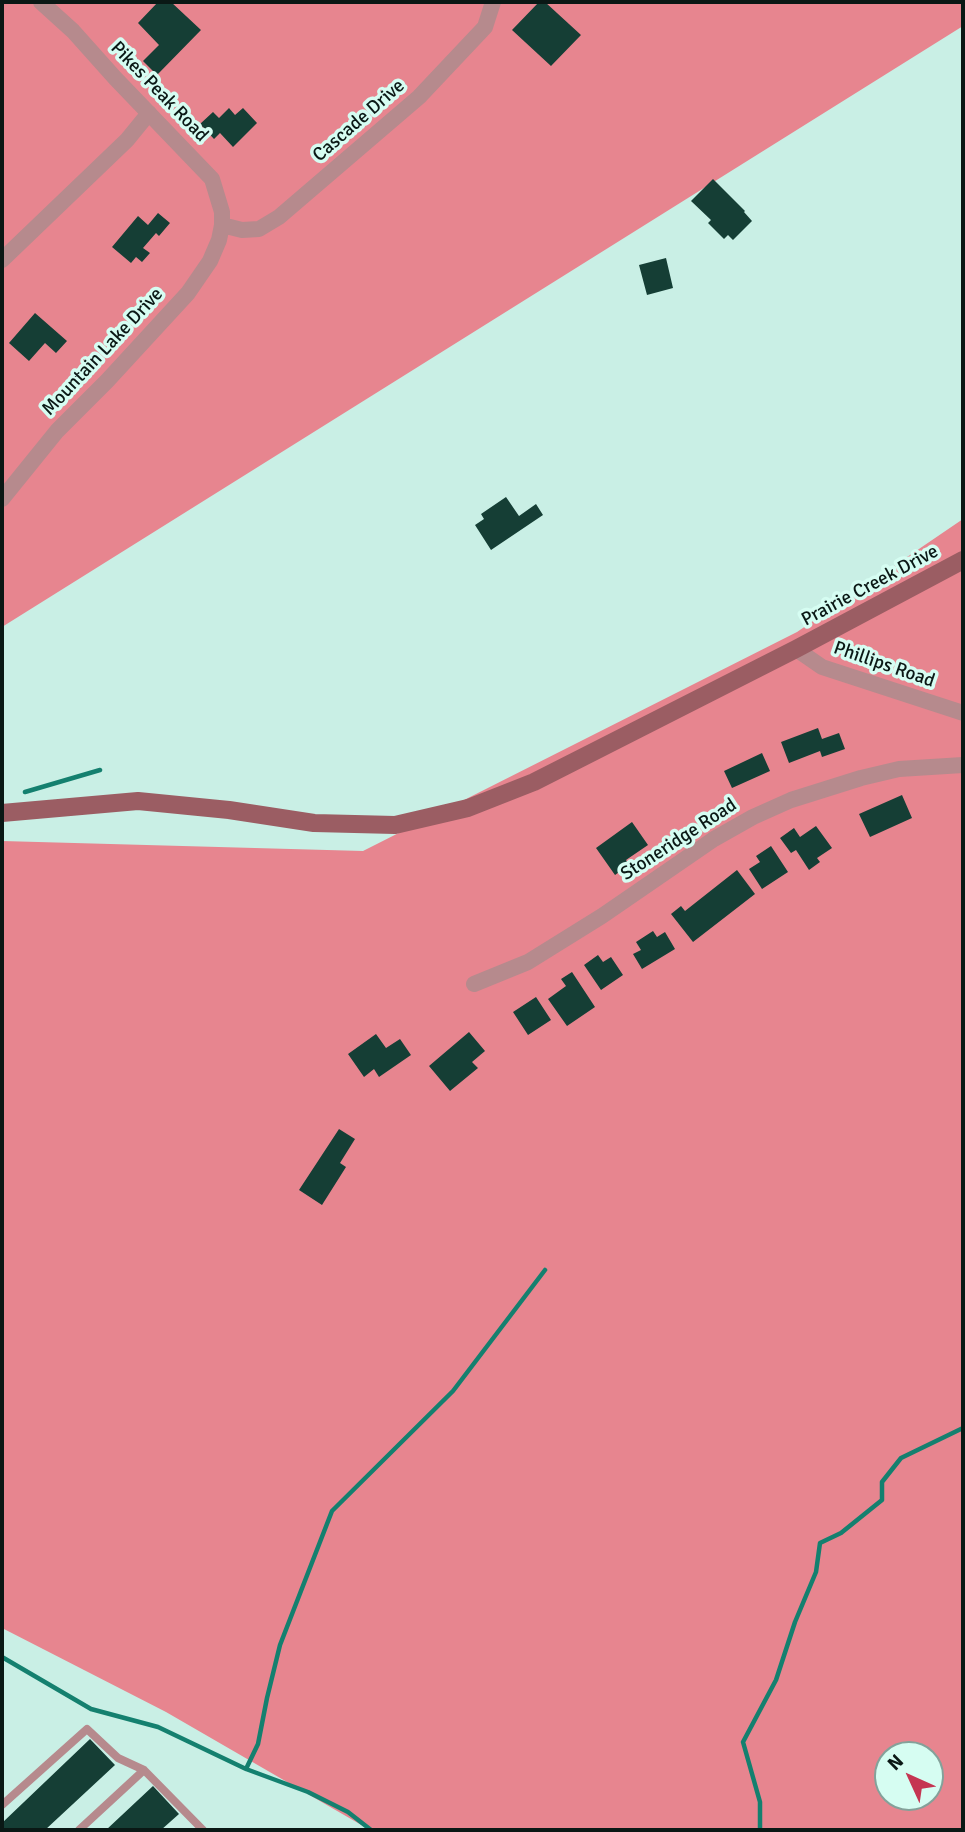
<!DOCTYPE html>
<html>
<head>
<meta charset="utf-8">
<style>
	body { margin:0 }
	#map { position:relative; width:965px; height:1832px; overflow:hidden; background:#c9efe5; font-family:Signika,sans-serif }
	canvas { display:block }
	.frame { position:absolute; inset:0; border:4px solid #0a1815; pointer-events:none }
	.north { position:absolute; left:874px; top:1741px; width:70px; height:70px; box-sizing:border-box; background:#d6fdf2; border:2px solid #84a19a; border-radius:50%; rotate:315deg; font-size:19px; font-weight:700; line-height:28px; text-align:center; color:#0a1815 }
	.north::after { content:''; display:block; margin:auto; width:24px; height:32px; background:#c53552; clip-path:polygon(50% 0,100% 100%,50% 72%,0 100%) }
</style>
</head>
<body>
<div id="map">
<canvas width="965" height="1832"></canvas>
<div class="frame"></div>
<div class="north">N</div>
</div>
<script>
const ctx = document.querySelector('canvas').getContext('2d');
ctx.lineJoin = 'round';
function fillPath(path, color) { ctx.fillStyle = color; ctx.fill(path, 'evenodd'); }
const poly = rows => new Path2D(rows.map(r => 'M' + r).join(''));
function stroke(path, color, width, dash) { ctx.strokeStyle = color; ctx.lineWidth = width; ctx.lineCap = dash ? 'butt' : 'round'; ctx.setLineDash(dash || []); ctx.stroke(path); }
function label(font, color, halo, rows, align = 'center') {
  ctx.font = font + ' Signika,sans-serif'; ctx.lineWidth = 7; ctx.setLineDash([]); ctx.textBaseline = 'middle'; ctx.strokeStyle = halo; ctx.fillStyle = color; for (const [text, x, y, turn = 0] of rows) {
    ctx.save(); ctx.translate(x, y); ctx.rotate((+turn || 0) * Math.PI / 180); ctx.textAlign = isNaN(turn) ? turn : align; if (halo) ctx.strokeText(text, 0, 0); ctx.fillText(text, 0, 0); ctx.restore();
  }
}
const forest = poly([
	[2,2,963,2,963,26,2,627],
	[963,519,963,1830,370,1830,166,1712,2,1628,2,841,363,851,797,632],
	[888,1755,930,1755,930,1797,888,1797]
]);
const stream = poly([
	[25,792,100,770],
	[2,1657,91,1709,158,1727,246,1769,308,1792,348,1812,371,1830],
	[246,1769,258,1744,267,1698,280,1645,332,1511,453,1391,545,1270],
	[760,1830,760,1802,743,1742,776,1680,795,1622,816,1572,820,1543,841,1533,882,1500,882,1482,901,1458,963,1428]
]);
const building = poly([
	[158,2,171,2,201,30,157,75,143,61,159,45,138,23],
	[539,2,545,2,581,35,551,66,512,30],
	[229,108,235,115,243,108,257,123,233,147,220,133,214,139,200,124,213,112,219,118],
	[713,179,745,211,744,212,752,221,733,240,728,235,724,239,708,223,711,220,691,201],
	[158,213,170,223,159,236,156,233,143,248,150,253,142,262,136,257,131,263,112,247,138,216,148,225],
	[666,258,673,288,647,295,639,265],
	[35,313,67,341,56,353,45,343,29,361,9,343],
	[506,497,519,516,536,504,543,515,491,550,475,525,484,519,481,514],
	[818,728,822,739,839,733,845,749,822,757,820,751,789,763,781,742],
	[762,753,770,771,732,788,724,771],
	[902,795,912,818,870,837,859,814],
	[632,822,648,845,626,860,629,865,615,875,596,848],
	[816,826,832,848,817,858,820,862,809,870,796,850,791,853,780,838,794,828,800,837],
	[771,846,788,872,762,889,749,869,760,862,756,856],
	[737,870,755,894,693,942,671,914,681,906,685,911],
	[653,931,657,937,665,932,675,949,642,969,633,954,641,950,636,942],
	[598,955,603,962,611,957,623,975,601,990,584,965],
	[572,972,595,1007,567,1026,548,999,566,986,561,979],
	[536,997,551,1020,528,1035,513,1012],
	[469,1032,485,1051,472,1062,478,1068,450,1091,429,1066],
	[376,1034,386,1048,400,1039,411,1055,379,1077,374,1069,364,1077,348,1054],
	[339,1129,355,1139,340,1163,346,1167,322,1205,299,1190],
	[90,1739,115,1765,45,1830,2,1830,2,1823],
	[153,1786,179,1814,161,1830,106,1830]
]);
const service = poly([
	[2,1805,87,1729,118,1758,144,1770,203,1830],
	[79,1830,144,1770]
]);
const minor = poly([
	[222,225,242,230,259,229,279,217,419,97,485,27,493,2],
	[2,260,127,140,149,113],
	[2,499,57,431,107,381,188,293,210,261,219,240,222,225,222,212,212,179,115,78,73,31,41,2],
	[796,649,822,667,963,713],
	[474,984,528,962,602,916,714,839,753,817,791,800,861,778,899,769,963,765]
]);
const secondary = poly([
	[2,813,138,801,229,810,314,823,395,825,468,808,534,782,603,747,796,649,963,560]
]);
const streetNames = [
	["Pikes Peak Road",159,92,46],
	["Cascade Drive",359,121,-41],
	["Mountain Lake Drive",103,352,-47],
	["Prairie Creek Drive",870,586,-28],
	["Phillips Road",884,665,19],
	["Stoneridge Road",679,840,-33]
];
fillPath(forest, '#e7858f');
stroke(stream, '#14806f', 4.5);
fillPath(building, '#153e35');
stroke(service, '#b68a8d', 8);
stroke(minor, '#b68a8d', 16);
stroke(secondary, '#9b5d63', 18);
label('19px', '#0a1815', '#d6fdf2', streetNames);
</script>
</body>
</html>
